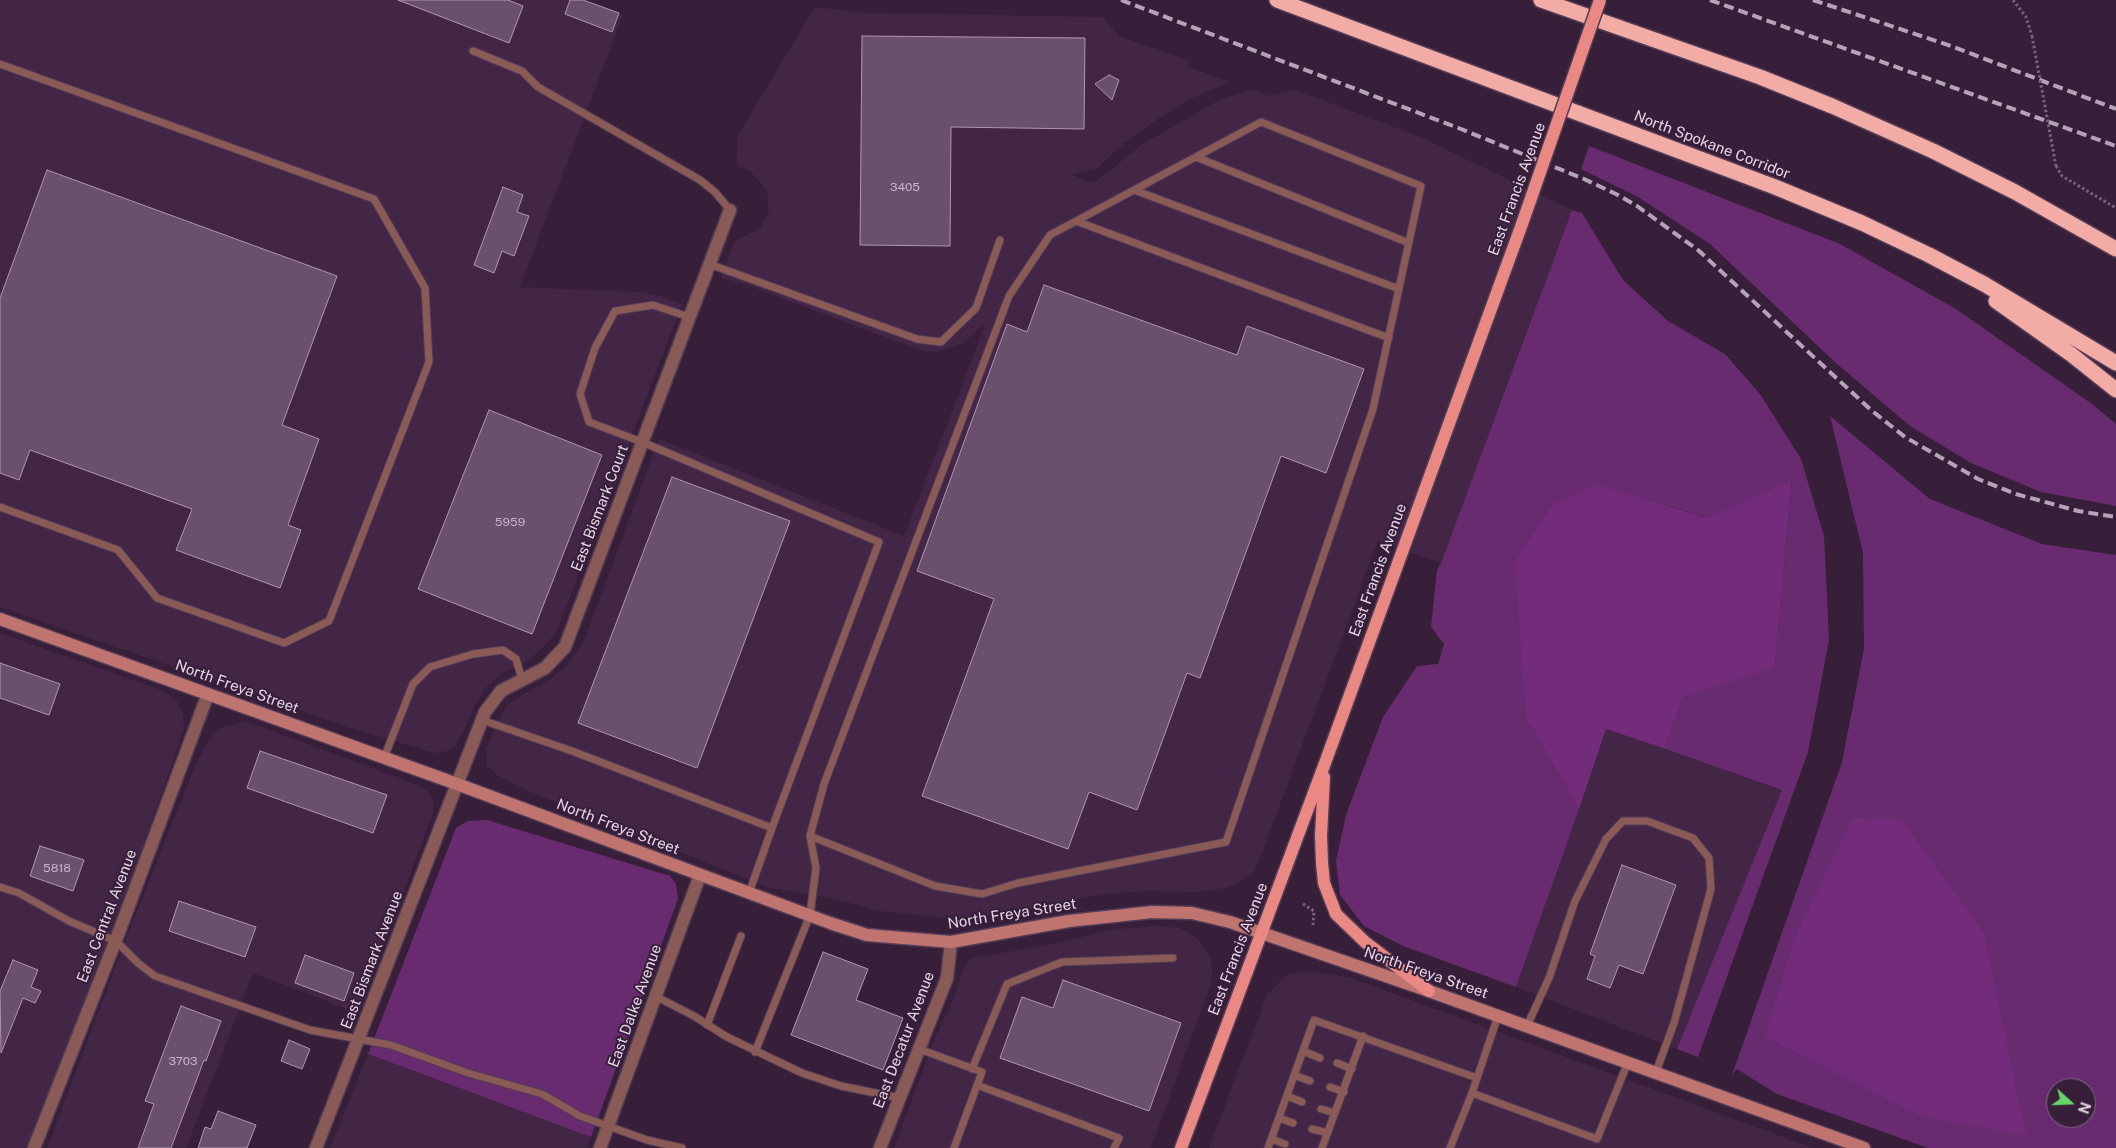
<!DOCTYPE html>
<html>
<head>
<meta charset="utf-8">
<style>
	body { margin:0 }
	#map { position:relative; width:2116px; height:1148px; overflow:hidden; background:#371f3a; font-family:"Public Sans",sans-serif }
	canvas { display:block }
	.north { position:absolute; left:2046px; top:1078px; width:50px; height:50px; box-sizing:border-box; background:#371f3a; border:1px solid #7d687f; border-radius:50%; rotate:110deg; font-size:14px; font-weight:700; line-height:20px; text-align:center; color:#e5d5e7 }
	.north::after { content:''; display:block; margin:auto; width:18px; height:22px; background:#67d466; clip-path:polygon(50% 0,100% 100%,50% 72%,0 100%) }
</style>
</head>
<body>
<div id="map">
<canvas width="2116" height="1148"></canvas>
<div class="north">N</div>
</div>
<script>
const ctx = document.querySelector('canvas').getContext('2d');
ctx.lineJoin = 'round';
function fillPath(path, color) { ctx.fillStyle = color; ctx.fill(path, 'evenodd'); }
const poly = rows => new Path2D(rows.map(r => 'M' + r).join(''));
function stroke(path, color, width, dash) { ctx.strokeStyle = color; ctx.lineWidth = width; ctx.lineCap = dash ? 'butt' : 'round'; ctx.setLineDash(dash || []); ctx.stroke(path); }
function label(font, color, halo, rows, align = 'center') {
  ctx.font = font + ' "Public Sans",sans-serif'; ctx.lineWidth = 4; ctx.setLineDash([]); ctx.textBaseline = 'middle'; ctx.strokeStyle = halo; ctx.fillStyle = color; for (const [text, x, y, turn = 0] of rows) {
    ctx.save(); ctx.translate(x, y); ctx.rotate((+turn || 0) * Math.PI / 180); ctx.textAlign = isNaN(turn) ? turn : align; if (halo) ctx.strokeText(text, 0, 0); ctx.fillText(text, 0, 0); ctx.restore();
  }
}
const built = poly([
	[0,0,580,0,623,15,520,287,641,292,660,296,682,304,558,628,550,640,537,653,524,663,502,673,486,687,476,703,464,730,456,745,447,751,434,753,351,728,0,607],
	[815,7,866,13,1103,17,1119,36,1190,61,1188,67,1230,82,1190,99,1153,122,1122,145,1096,169,1071,175,1094,183,1143,144,1219,100,1252,90,1269,96,1295,90,1418,136,1572,210,1441,563,1378,541,1260,858,1254,872,1244,879,1226,888,1198,892,1148,891,1103,894,992,916,961,919,878,911,832,898,770,888,521,788,497,775,487,766,486,748,499,719,507,705,522,695,550,680,569,663,584,641,659,439,904,536,986,323,962,344,936,352,919,350,742,283,721,278,734,242,760,228,769,212,767,190,750,171,737,166,738,135],
	[0,633,164,691,176,700,182,711,184,729,128,889,27,1148,0,1148],
	[245,721,418,785,427,791,432,798,434,810,358,1013,253,973,186,1148,47,1148,131,926,196,764,209,739,222,727],
	[1606,729,1782,790,1677,1049,1516,987],
	[1158,926,1179,928,1198,939,1208,953,1212,965,1212,976,1210,986,1151,1148,894,1148,935,1038,953,1000,964,967,972,958,1054,944,1116,929],
	[1301,971,1315,972,1351,978,1813,1148,1209,1148,1267,995,1286,975],
	[368,1054,591,1137,587,1148,330,1148]
]);
const green = poly([
	[1589,146,1840,244,1956,309,2092,404,2116,424,2116,506,2041,492,1971,463,1910,426,1837,364,1710,244,1638,197,1581,169],
	[1572,210,1582,213,1623,280,1668,321,1725,354,1760,394,1801,459,1824,536,1829,640,1808,752,1698,1057,1677,1049,1782,790,1665,749,1683,698,1775,666,1792,481,1708,518,1597,484,1526,718,1579,809,1516,987,1403,946,1364,926,1340,895,1336,861,1346,815,1383,717,1417,666,1438,664,1444,644,1431,627,1437,570,1441,563],
	[1830,416,1930,499,2042,544,2116,555,2116,1148,1928,1148,1777,1094,1737,1069,1732,1075,1842,762,1864,649,1863,553],
	[2056,1088,2086,1088,2086,1118,2056,1118],
	[487,820,670,876,676,884,678,899,591,1137,368,1054,456,828,468,821]
]);
const forest = poly([
	[1792,480,1775,667,1683,698,1665,749,1606,729,1579,809,1526,718,1515,562,1553,504,1598,484,1707,518],
	[1853,818,1901,819,1984,933,2026,1136,1921,1116,1765,1037,1796,934]
]);
const building = poly([
	[398,0,508,0,523,6,509,43,398,0],
	[570,0,583,0,619,13,612,32,565,14,570,0],
	[862,36,1085,38,1084,129,951,127,950,246,860,245,862,36],
	[1109,75,1119,80,1112,100,1095,84,1109,75],
	[47,170,337,276,282,425,319,439,288,525,301,530,280,588,176,550,192,509,30,450,19,480,0,473,0,298,47,170],
	[503,187,523,195,517,212,529,216,514,256,502,251,494,273,474,265,503,187],
	[1044,285,1237,355,1247,326,1364,369,1326,473,1281,456,1200,678,1187,673,1137,810,1089,792,1068,849,922,796,994,599,917,571,1007,324,1027,332,1044,285],
	[489,410,602,455,532,634,418,589,489,410],
	[672,477,790,521,697,768,578,723,672,477],
	[0,663,60,684,49,715,0,698,0,663],
	[260,751,387,795,373,833,247,788,260,751],
	[40,846,84,860,73,891,30,876,40,846],
	[1622,865,1676,885,1643,974,1619,965,1610,988,1587,979,1595,956,1590,954,1622,865],
	[179,901,256,927,245,957,169,931,179,901],
	[823,952,868,969,856,1000,903,1018,883,1070,791,1035,823,952],
	[305,955,354,973,344,1001,295,983,305,955],
	[13,960,38,970,31,987,41,991,35,1003,23,998,1,1053,0,991,13,960],
	[1063,980,1181,1023,1149,1111,1000,1058,1022,997,1053,1008,1063,980],
	[181,1006,221,1021,206,1061,204,1060,171,1148,138,1148,154,1104,145,1101,181,1006],
	[289,1040,310,1049,302,1069,281,1061,289,1040],
	[218,1111,256,1125,247,1148,198,1148,205,1127,211,1129,218,1111]
]);
const path = poly([
	[2013,0,2026,17,2032,36],
	[2056,166,2062,176,2116,208],
	[1303,904,1314,911,1313,925]
]);
const lane = poly([
	[473,51,522,71,538,87,700,180,715,192,730,210],
	[0,64,374,199,425,288,429,362,329,621,284,643,157,598,118,550,0,507],
	[1196,157,1409,243],
	[1134,190,1399,289],
	[1076,221,1389,338],
	[709,264,917,339,941,342,976,308,1000,240],
	[689,317,653,305,615,311,595,348,580,394,589,422,642,442,879,542,772,828],
	[482,720,572,751,772,828,749,893],
	[384,758,413,684,430,667,473,654,503,650,516,659,522,679],
	[0,887,19,893,69,921,116,941,138,963,155,976,310,1030,391,1045,468,1073,542,1094,580,1116,647,1140,682,1148],
	[655,996,694,1016,727,1037,802,1073,841,1086,900,1098],
	[1498,1016,1472,1093,1597,1139,1628,1062],
	[707,1025,741,936],
	[1527,1026,1549,978,1575,901,1606,839,1623,821,1647,821,1693,838,1709,858,1711,889,1674,1023,1656,1072],
	[919,1049,982,1072,954,1148],
	[1303,1051,1320,1058],
	[755,1052,810,915,816,868,810,836,935,886,982,894,1018,883,1226,842,1373,409,1421,186,1261,122,1050,235,1009,296,824,784,810,836],
	[1337,1063,1352,1069],
	[972,1069,1007,984,1062,962,1173,958],
	[1294,1075,1310,1081],
	[977,1085,1119,1138,1114,1148],
	[1330,1087,1344,1092],
	[1287,1096,1302,1102],
	[1321,1109,1335,1113],
	[1279,1118,1293,1123],
	[1312,1129,1328,1133],
	[1271,1139,1285,1144],
	[1268,1148,1314,1020,1477,1078],
	[1322,1148,1363,1036],
	[1450,1148,1472,1093]
]);
const street = poly([
	[34,1148,119,932,208,694],
	[316,1148,485,712,501,691,545,668,565,647,730,210],
	[600,1148,700,875],
	[880,1148,947,978,951,942]
]);
const secondary = poly([
	[0,619,457,784,830,923,867,935,951,942,1069,921,1152,912,1192,913,1230,922,1429,991,1864,1148]
]);
const primary = poly([
	[1324,777,1321,836,1322,863,1324,883,1336,914,1365,942,1429,991],
	[1181,1148,1325,763,1522,224]
]);
const highway = poly([
	[1277,0,1775,187,1862,223,1929,255,1984,284,2116,363],
	[1541,0,1760,77,1832,106,1933,151,2015,192,2116,249],
	[1996,301,2072,355,2116,390]
]);
const rail = poly([
	[1121,0,1461,129,1584,179,1616,194,1637,206,1698,250,1871,410,1905,437,1978,479,2016,494,2078,511,2116,517],
	[1710,0,2116,146],
	[1813,0,1951,46,2116,109]
]);
const pathBridge = poly([
	[2032,36,2056,166]
]);
const primaryBridge = poly([
	[1522,224,1600,0]
]);
const numberNames = [
	["3405",905,187],
	["5959",510,522],
	["5818",57,868],
	["3703",183,1061]
];
const streetNames = [
	["North Spokane Corridor",1712,145,21],
	["East Francis Avenue",1517,189,-70],
	["East Bismark Court",600,508,-69],
	["East Francis Avenue",1378,570,-70],
	["North Freya Street",237,687,20],
	["North Freya Street",618,827,21],
	["North Freya Street",1012,914,-9],
	["East Central Avenue",107,916,-69],
	["East Francis Avenue",1238,949,-69],
	["East Bismark Avenue",372,960,-69],
	["North Freya Street",1426,973,19],
	["East Dalke Avenue",635,1006,-70],
	["East Decatur Avenue",904,1040,-69]
];
fillPath(built, '#432646');
fillPath(green, '#682b6f');
fillPath(forest, '#722c7a');
fillPath(building, '#6b506e');
stroke(building, '#b294b5', 1);
stroke(lane, '#533c56', 9);
stroke(street, '#533c56', 15);
stroke(secondary, '#533c56', 15);
stroke(primary, '#533c56', 15);
stroke(highway, '#533c56', 18);
stroke(path, '#78637b', 3, [2.5, 2.5]);
stroke(lane, '#8a5a57', 7);
stroke(street, '#8a5a57', 12);
stroke(secondary, '#c07470', 12);
stroke(primary, '#ea8883', 12);
stroke(highway, '#f3aba6', 15);
stroke(rail, '#b5a3b7', 4, [10, 5]);
stroke(primaryBridge, '#533c56', 15, []);
stroke(pathBridge, '#78637b', 3, [2.5, 2.5]);
stroke(primaryBridge, '#ea8883', 12);
label('12px', '#c6b4c9', null, numberNames);
label('15px', '#e5d5e7', '#371f3a', streetNames);
</script>
</body>
</html>
